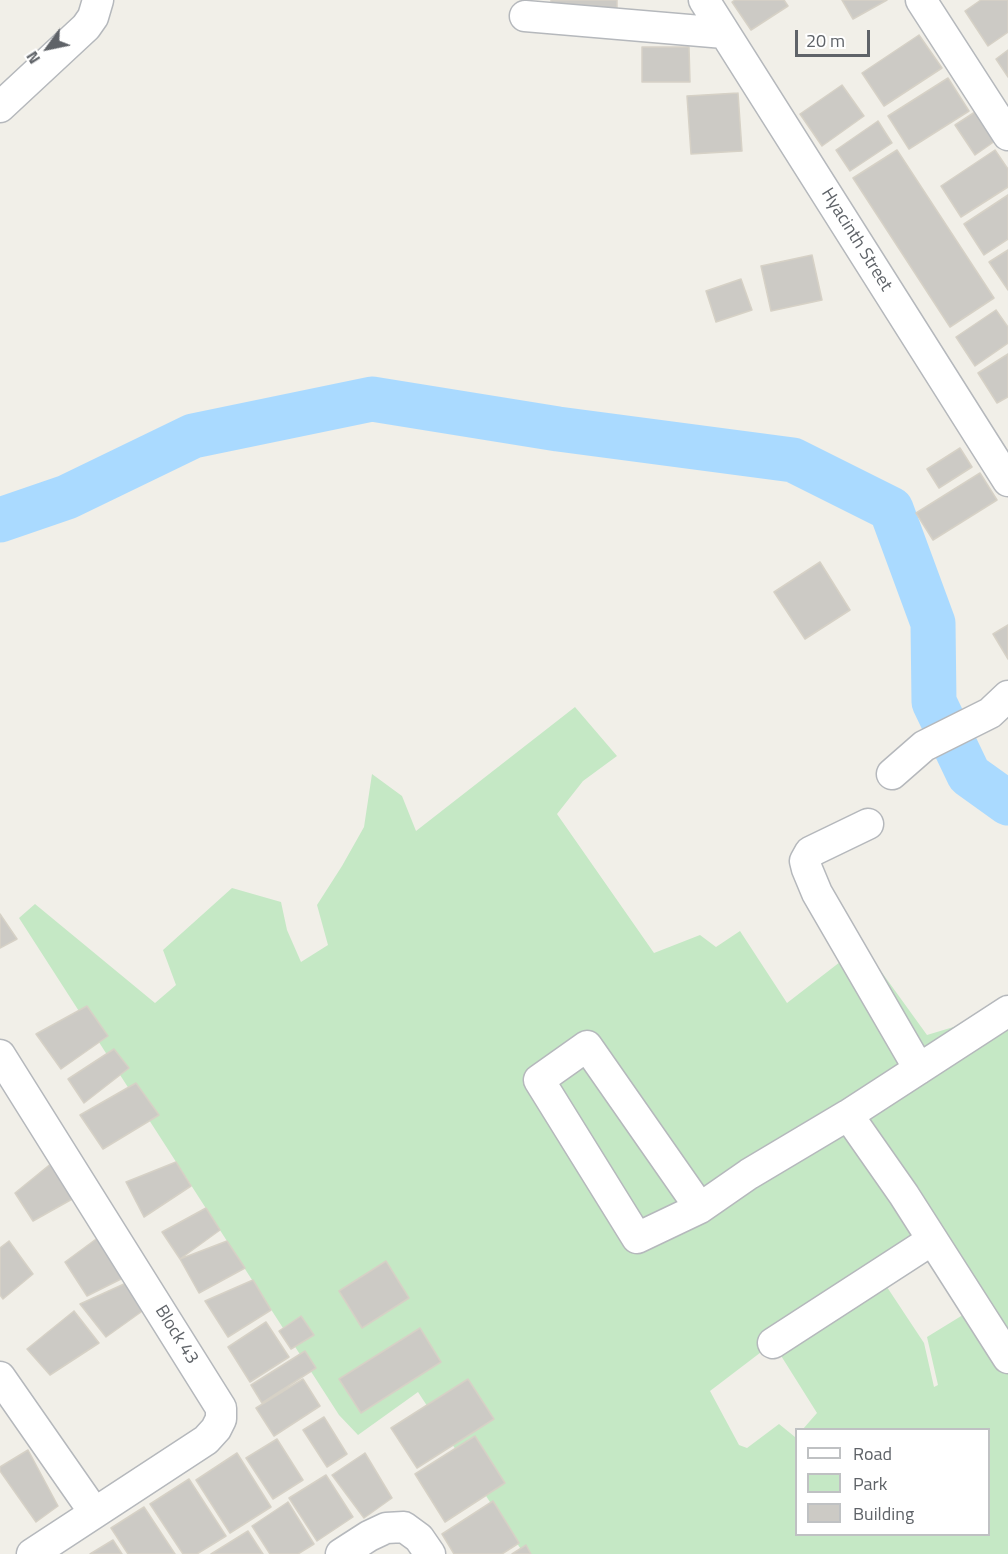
<!DOCTYPE html>
<html>
<head>
<meta charset="utf-8">
<style>
	body { margin:0 }
	#map { position:relative; width:1008px; height:1554px; overflow:hidden; background:#f1efe8; font-family:"Titillium Web",sans-serif }
	canvas { display:block }
	.legend { position:absolute; left:795px; top:1428px; width:195px; height:108px; box-sizing:border-box; background:#fff; border:2px solid #bfc1c3; margin:0; padding:8px 10px; list-style:none; font-size:18px; color:#5f6368 }
	.legend li { display:flex; align-items:center; gap:12px; height:30px }
	.legend b { width:30px; border:2px solid #bfc1c3 }
	.north { position:absolute; left:18px; top:18px; width:60px; height:60px; -webkit-text-stroke:4px #fff; paint-order:stroke; rotate:237deg; font-size:16px; font-weight:700; line-height:24px; text-align:center; color:#5f6368 }
	.north::after { content:''; display:block; margin:auto; width:21px; height:27px; background:#5f6368; clip-path:polygon(50% 0,100% 100%,50% 72%,0 100%) }
	.scale { position:absolute; left:795px; top:30px; width:75px; height:27px; box-sizing:border-box; border:3px solid #5f6368; border-top:0; padding-left:8px; font-size:18px; line-height:21px; white-space:nowrap; color:#5f6368; -webkit-text-stroke:4px #fff; paint-order:stroke }
</style>
</head>
<body>
<div id="map">
<canvas width="1008" height="1554"></canvas>
<ul class="legend">
<li><b style="height:8px;background:#fff"></b>Road</li>
<li><b style="height:16px;background:#c5e8c5"></b>Park</li>
<li><b style="height:16px;background:#cccac5"></b>Building</li>
</ul>
<div class="north">N</div>
<div class="scale">20 m</div>
</div>
<script>
const ctx = document.querySelector('canvas').getContext('2d');
ctx.lineJoin = 'round';
function fillPath(path, color) { ctx.fillStyle = color; ctx.fill(path, 'evenodd'); }
const poly = rows => new Path2D(rows.map(r => 'M' + r).join(''));
function stroke(path, color, width, dash) { ctx.strokeStyle = color; ctx.lineWidth = width; ctx.lineCap = dash ? 'butt' : 'round'; ctx.setLineDash(dash || []); ctx.stroke(path); }
function label(font, color, halo, rows, align = 'center') {
  ctx.font = font + ' "Titillium Web",sans-serif'; ctx.lineWidth = 4.5; ctx.setLineDash([]); ctx.textBaseline = 'middle'; ctx.strokeStyle = halo; ctx.fillStyle = color; for (const [text, x, y, turn = 0] of rows) {
    ctx.save(); ctx.translate(x, y); ctx.rotate((+turn || 0) * Math.PI / 180); ctx.textAlign = isNaN(turn) ? turn : align; if (halo) ctx.strokeText(text, 0, 0); ctx.fillText(text, 0, 0); ctx.restore();
  }
}
const green = poly([
	[575,707,617,756,583,781,557,814,654,953,700,935,716,947,740,931,787,1003,862,945,927,1035,980,1019,1008,998,1008,1554,524,1554,418,1392,358,1435,339,1415,19,918,35,904,155,1003,176,985,163,950,232,888,281,902,287,930,301,962,328,945,317,905,342,866,364,827,372,774,402,796,416,831],
	[929,1249,971,1310,927,1337,938,1385,934,1387,924,1343,883,1281],
	[773,1343,817,1413,803,1429,988,1430,988,1534,796,1534,796,1436,795,1437,779,1424,747,1448,739,1445,710,1391]
]);
const river = poly([
	[0,520,67,497,193,436,372,399,558,429,793,460,891,509,933,623,934,702,969,775,1008,803]
]);
const building = poly([
	[551,0,617,0,617,11,551,12,551,0],
	[735,0,784,0,788,6,751,30,732,2,735,0],
	[842,0,887,0,853,19,842,0],
	[981,0,1008,0,1008,32,988,46,965,11,981,0],
	[919,35,942,68,884,106,862,73,919,35],
	[642,47,689,47,690,82,642,82,642,47],
	[1008,50,1008,77,996,59,1008,50],
	[948,78,969,111,909,149,888,116,948,78],
	[842,85,864,116,822,146,800,114,842,85],
	[738,93,742,151,691,154,687,96,738,93],
	[975,112,995,141,975,155,955,125,975,112],
	[878,121,892,143,850,171,836,150,878,121],
	[897,150,994,298,950,327,853,178,897,150],
	[995,150,1008,169,1008,187,961,217,941,186,995,150],
	[1008,195,1008,239,984,255,964,224,1008,195],
	[1008,250,1008,290,989,262,1008,250],
	[812,255,822,300,771,311,761,266,812,255],
	[741,279,752,310,716,322,706,291,741,279],
	[996,310,1008,327,1008,343,975,366,956,337,996,310],
	[1008,354,1008,397,997,403,978,373,1008,354],
	[960,448,972,467,939,488,927,469,960,448],
	[980,473,997,500,933,540,916,513,980,473],
	[820,562,850,610,805,639,774,592,820,562],
	[1008,625,1008,659,993,634,1008,625],
	[0,914,17,939,0,948,0,914],
	[87,1006,108,1036,61,1069,36,1034,87,1006],
	[114,1049,129,1068,84,1103,68,1079,114,1049],
	[136,1083,159,1115,103,1149,80,1115,136,1083],
	[58,1158,83,1193,33,1221,15,1193,58,1158],
	[176,1162,191,1186,144,1217,126,1182,176,1162],
	[206,1208,220,1230,180,1259,162,1232,206,1208],
	[107,1231,135,1272,87,1296,65,1262,107,1231],
	[9,1241,33,1274,3,1299,0,1295,0,1248,9,1241],
	[227,1241,245,1268,199,1293,180,1259,227,1241],
	[386,1261,409,1298,362,1328,339,1291,386,1261],
	[135,1279,155,1302,106,1337,80,1304,135,1279],
	[253,1280,271,1310,228,1337,205,1301,253,1280],
	[74,1311,99,1343,50,1375,27,1349,74,1311],
	[301,1316,314,1335,291,1349,279,1331,301,1316],
	[266,1322,289,1357,250,1382,228,1347,266,1322],
	[420,1328,441,1362,361,1413,339,1379,420,1328],
	[305,1351,316,1368,262,1403,251,1385,305,1351],
	[303,1379,320,1406,274,1436,256,1408,303,1379],
	[468,1379,494,1419,417,1468,391,1428,468,1379],
	[324,1417,347,1454,327,1467,303,1430,324,1417],
	[475,1436,505,1483,445,1522,415,1474,475,1436],
	[277,1439,303,1480,273,1499,246,1458,277,1439],
	[28,1450,58,1506,36,1522,0,1471,0,1467,28,1450],
	[237,1453,271,1507,230,1533,196,1480,237,1453],
	[365,1453,392,1498,364,1518,332,1475,365,1453],
	[326,1475,353,1517,317,1541,289,1498,326,1475],
	[189,1479,226,1536,197,1554,183,1554,150,1504,189,1479],
	[493,1501,519,1543,502,1554,454,1554,442,1534,493,1501],
	[288,1502,314,1544,298,1554,270,1554,252,1526,288,1502],
	[144,1507,175,1554,128,1554,111,1528,144,1507],
	[248,1531,263,1554,211,1554,248,1531],
	[113,1540,122,1554,90,1554,113,1540],
	[526,1545,531,1554,512,1554,526,1545]
]);
const minor = poly([
	[704,0,1008,481],
	[921,0,1008,135],
	[525,16,724,33],
	[0,107,86,27,93,17,98,0],
	[892,774,924,746,990,713,1008,696],
	[868,824,810,852,805,861,807,869,817,893,919,1069],
	[0,1055,221,1408,221,1419,216,1429,206,1440,32,1554],
	[848,1115,904,1195,1008,1358],
	[700,1208,587,1046,539,1080,637,1238,700,1208,749,1174,848,1115,1008,1011],
	[773,1343,932,1240],
	[0,1377,94,1512],
	[341,1554,369,1536,386,1528,404,1527,419,1538,430,1554]
]);
const streetNames = [
	["Hyacinth Street",856,240,58],
	["Block 43",176,1335,58]
];
fillPath(green, '#c5e8c5');
stroke(river, '#aadaff', 45);
fillPath(building, '#cccac5');
stroke(building, '#d6d1c6', 1.5);
stroke(minor, '#b5b8bc', 33);
stroke(minor, '#fff', 30);
label('18px', '#5f6368', '#fff', streetNames);
</script>
</body>
</html>
